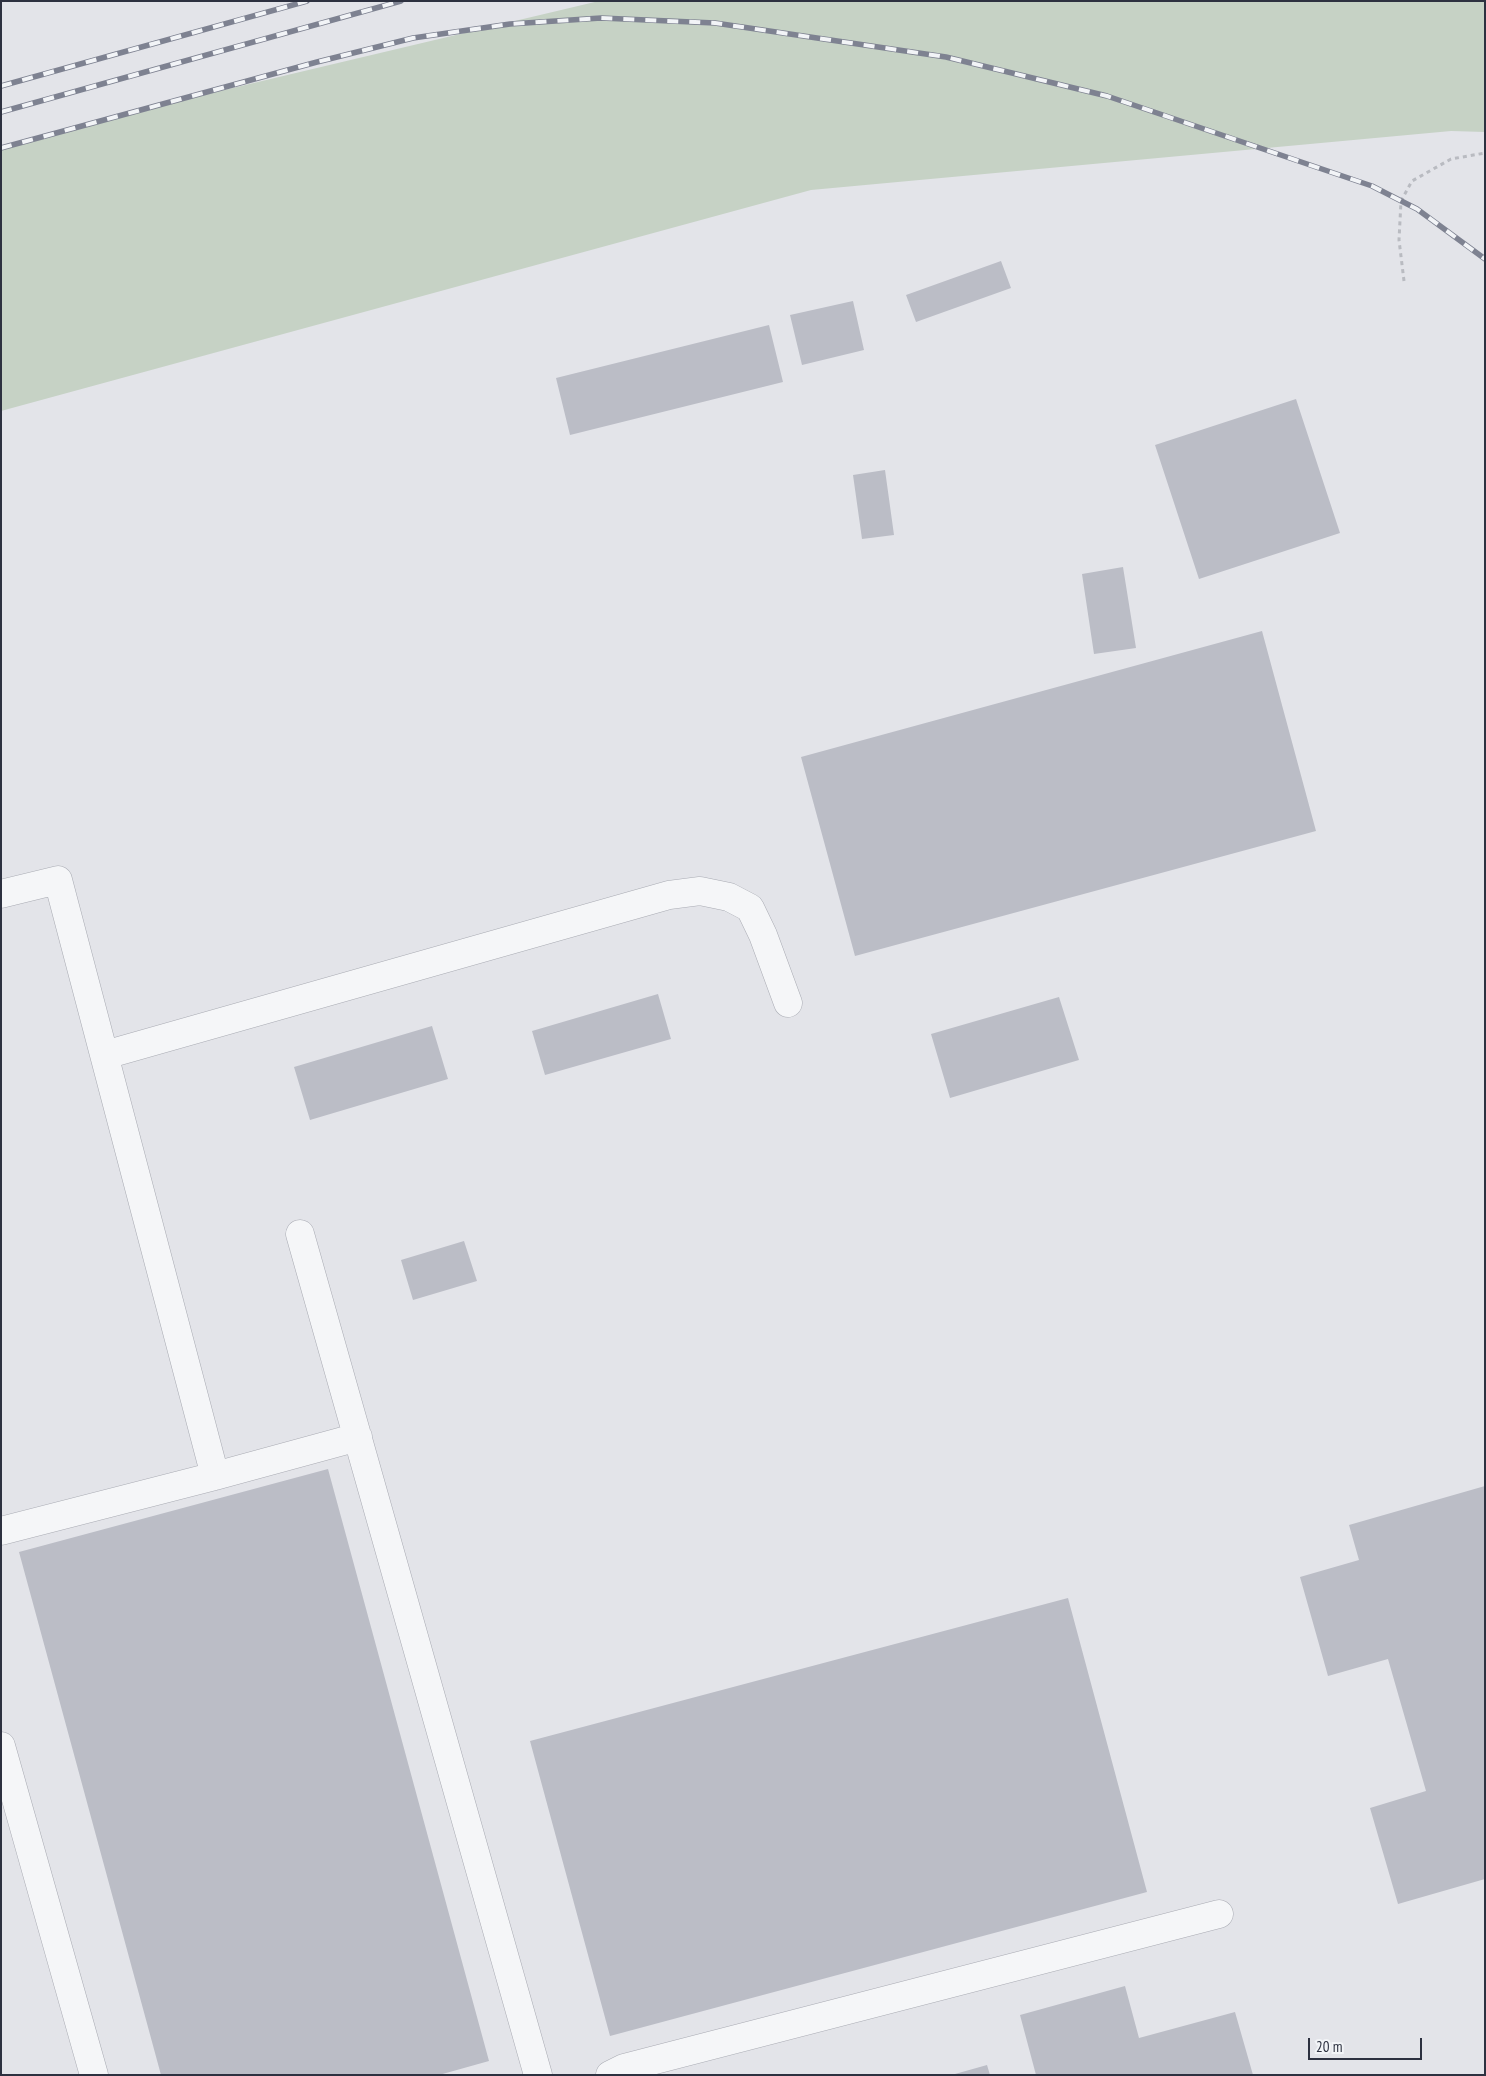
<!DOCTYPE html>
<html>
<head>
<meta charset="utf-8">
<style>
	body { margin:0 }
	#map { position:relative; width:1486px; height:2076px; overflow:hidden; background:#e3e4e9; font-family:"PT Sans Narrow",sans-serif }
	canvas { display:block }
	.frame { position:absolute; inset:0; border:2px solid #2d3140; pointer-events:none }
	.scale { position:absolute; left:1308px; top:2038px; width:114px; height:22px; box-sizing:border-box; border:2px solid #2d3140; border-top:0; padding-left:6px; font-size:15px; line-height:18px; white-space:nowrap; color:#2d3140; -webkit-text-stroke:4px #f2f4f7; paint-order:stroke }
</style>
</head>
<body>
<div id="map">
<canvas width="1486" height="2076"></canvas>
<div class="frame"></div>
<div class="scale">20 m</div>
</div>
<script>
const ctx = document.querySelector('canvas').getContext('2d');
ctx.lineJoin = 'round';
function fillPath(path, color) { ctx.fillStyle = color; ctx.fill(path, 'evenodd'); }
const poly = rows => new Path2D(rows.map(r => 'M' + r).join(''));
function stroke(path, color, width, dash) { ctx.strokeStyle = color; ctx.lineWidth = width; ctx.lineCap = dash ? 'butt' : 'round'; ctx.setLineDash(dash || []); ctx.stroke(path); }
const green = poly([
	[599,1,1485,1,1485,132,1451,131,811,190,1,411,1,150,140,110]
]);
const building = poly([
	[1001,261,1011,288,916,322,906,295],
	[853,301,864,350,802,365,790,315],
	[769,325,783,382,570,435,556,378],
	[1296,399,1340,533,1199,579,1155,445],
	[885,470,894,535,862,539,853,475],
	[1123,567,1136,648,1094,654,1082,574],
	[1262,631,1316,831,855,956,801,757],
	[658,994,671,1039,545,1075,532,1031],
	[1059,997,1079,1060,950,1098,931,1034],
	[432,1026,448,1079,310,1120,294,1067],
	[464,1241,477,1281,413,1300,401,1260],
	[328,1469,489,2061,439,2075,161,2075,19,1552],
	[1485,1486,1485,1879,1398,1904,1370,1808,1426,1791,1388,1659,1328,1676,1300,1577,1359,1560,1349,1525],
	[1068,1598,1147,1892,610,2036,530,1741],
	[1125,1986,1139,2038,1235,2012,1253,2075,1036,2075,1020,2015],
	[987,2065,990,2075,955,2075,955,2074]
]);
const path = poly([
	[1404,281,1399,240,1401,201,1412,181,1451,159,1485,153]
]);
const minor = poly([
	[1,894,58,880,215,1476],
	[105,1055,669,895,700,891,729,897,750,908,763,935,788,1003],
	[300,1234,538,2075],
	[1,1531,215,1476,358,1437],
	[1,1746,94,2075],
	[610,2075,624,2068,1219,1914]
]);
const rail = poly([
	[1,86,307,1],
	[1,112,401,1],
	[1,148,317,62,413,38,510,24,601,18,715,23,946,57,1107,96,1372,186,1417,209,1485,259]
]);
fillPath(green, '#c6d2c5');
fillPath(building, '#bbbdc6');
stroke(minor, '#a9abb3', 29);
stroke(path, '#b9bbc1', 3, [4, 4]);
stroke(minor, '#f5f6f8', 28);
stroke(rail, '#7e8291', 5.5);
stroke(rail, '#f2f4f7', 4, [11]);
</script>
</body>
</html>
